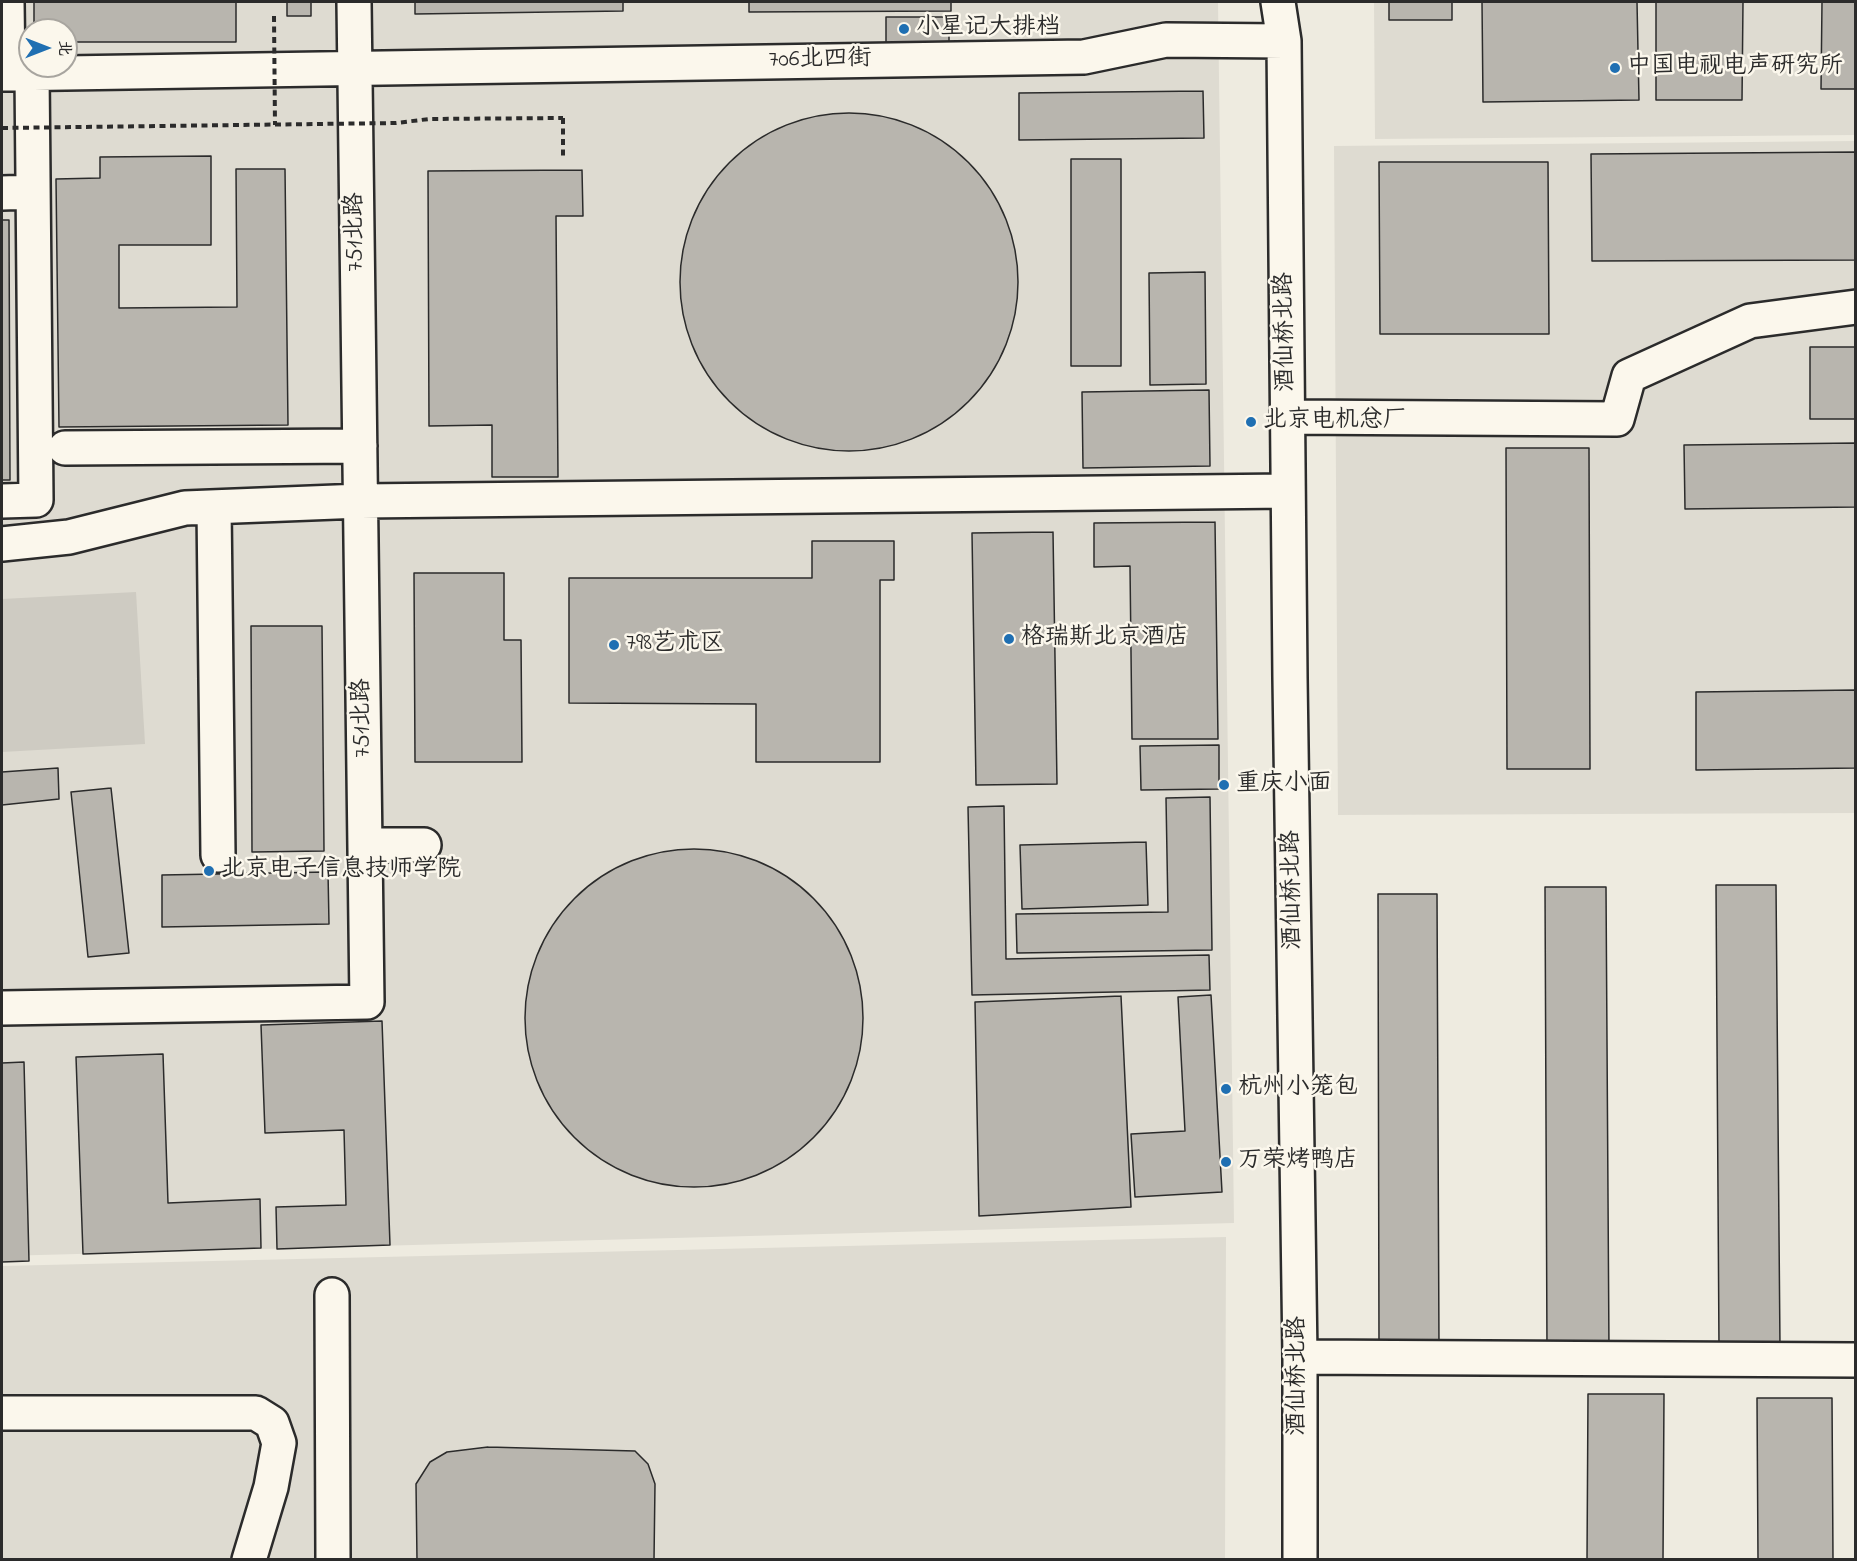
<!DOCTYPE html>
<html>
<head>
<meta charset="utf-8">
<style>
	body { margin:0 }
	#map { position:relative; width:1857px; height:1561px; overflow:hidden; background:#eeebe0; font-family:"Indie Flower","LXGW WenKai TC",sans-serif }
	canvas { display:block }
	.frame { position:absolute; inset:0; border:3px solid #2b2b2b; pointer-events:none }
	.north { position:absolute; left:18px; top:18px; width:60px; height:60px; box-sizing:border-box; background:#fbf7ec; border:2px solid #a8a59f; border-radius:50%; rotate:90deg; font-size:16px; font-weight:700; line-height:24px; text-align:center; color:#2b2b2b }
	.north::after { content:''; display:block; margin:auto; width:21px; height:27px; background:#1f6fb2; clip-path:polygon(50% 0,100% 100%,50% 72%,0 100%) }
</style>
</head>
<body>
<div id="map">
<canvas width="1857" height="1561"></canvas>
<div class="frame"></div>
<div class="north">北</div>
</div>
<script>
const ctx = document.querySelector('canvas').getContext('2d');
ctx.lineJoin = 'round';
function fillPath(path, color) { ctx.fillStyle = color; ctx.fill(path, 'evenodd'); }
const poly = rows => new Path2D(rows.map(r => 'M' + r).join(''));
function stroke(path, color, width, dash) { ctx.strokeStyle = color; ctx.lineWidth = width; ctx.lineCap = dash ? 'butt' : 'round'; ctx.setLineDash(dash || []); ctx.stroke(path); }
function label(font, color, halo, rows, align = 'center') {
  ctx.font = font + ' "Indie Flower","LXGW WenKai TC",sans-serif'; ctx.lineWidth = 5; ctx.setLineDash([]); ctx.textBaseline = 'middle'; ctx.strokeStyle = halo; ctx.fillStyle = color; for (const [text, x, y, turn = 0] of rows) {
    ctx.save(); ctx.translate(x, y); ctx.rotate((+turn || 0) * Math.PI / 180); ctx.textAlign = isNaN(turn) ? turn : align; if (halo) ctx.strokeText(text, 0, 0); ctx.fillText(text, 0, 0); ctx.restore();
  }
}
const built = poly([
	[2,2,1218,2,1234,1223,2,1256],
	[30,30,66,30,66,66,30,66],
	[1374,2,1855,2,1855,135,1375,139],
	[1855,141,1855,813,1338,815,1334,146],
	[1226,1237,1225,1559,2,1559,2,1266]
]);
const green = poly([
	[136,592,145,744,2,752,2,599]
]);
const building = poly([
	[34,2,236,2,236,42,66,42,66,30,34,30,34,2],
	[287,2,311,2,311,16,287,16,287,2],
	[415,2,623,2,623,11,415,14,415,2],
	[749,2,951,2,951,11,749,12,749,2],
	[1389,2,1452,2,1452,20,1389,20,1389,2],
	[1482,2,1637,2,1639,100,1483,102,1482,2],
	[1656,2,1743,2,1742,100,1656,100,1656,2],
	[1822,2,1856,2,1856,89,1821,89,1822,2],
	[886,17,949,17,949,47,886,47,886,17],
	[1203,91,1204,138,1019,140,1019,93,1203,91],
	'680 282a169 169 0 1 1 338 0a169 169 0 1 1-338 0Z',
	[1856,152,1856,260,1592,261,1591,154,1856,152],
	[211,156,211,245,119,245,119,308,237,307,236,169,285,169,288,425,59,427,56,179,100,178,100,157,211,156],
	[1071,159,1121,159,1121,366,1071,366,1071,159],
	[1379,162,1548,162,1549,334,1380,334,1379,162],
	[582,170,583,216,556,216,558,477,492,477,492,425,429,426,428,171,582,170],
	[2,220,9,220,10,480,2,480,2,220],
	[1205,272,1206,384,1150,385,1149,273,1205,272],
	[1810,347,1856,347,1856,419,1810,419,1810,347],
	[1209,390,1210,466,1083,468,1082,392,1209,390],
	[1856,443,1856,507,1685,509,1684,445,1856,443],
	[1506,448,1589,448,1590,769,1507,769,1506,448],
	[1215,522,1218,739,1132,739,1130,566,1094,567,1094,523,1215,522],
	[1053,532,1057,784,976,785,972,533,1053,532],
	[812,541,894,541,894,580,880,580,880,762,756,762,756,704,569,703,569,578,812,578,812,541],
	[414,573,504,573,504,640,521,640,522,762,415,762,414,573],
	[251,626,322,626,324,851,252,852,251,626],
	[1856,690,1856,768,1696,770,1696,692,1856,690],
	[1219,745,1219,789,1141,790,1140,746,1219,745],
	[58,768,59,799,2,805,2,772,58,768],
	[111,788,129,953,88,957,71,792,111,788],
	[1210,797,1212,950,1017,953,1016,914,1168,912,1166,798,1210,797],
	[1004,806,1006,959,1209,955,1210,990,972,995,968,807,1004,806],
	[1146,842,1148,905,1022,909,1020,845,1146,842],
	'525 1018a169 169 0 1 1 338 0a169 169 0 1 1-338 0Z',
	[328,872,329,924,162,927,162,875,328,872],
	[1716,885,1776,885,1780,1348,1719,1348,1716,885],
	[1545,887,1606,887,1609,1350,1547,1351,1545,887],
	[1378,894,1437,894,1439,1349,1379,1349,1378,894],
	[1211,995,1222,1192,1135,1197,1131,1134,1185,1131,1178,997,1211,995],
	[1121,996,1131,1207,979,1216,975,1002,1121,996],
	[382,1021,390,1245,277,1249,276,1207,346,1205,344,1130,265,1133,261,1025,382,1021],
	[163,1054,168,1203,260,1199,261,1248,83,1254,76,1057,163,1054],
	[24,1062,29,1261,2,1262,2,1063,24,1062],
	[1588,1394,1664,1394,1663,1560,1587,1560,1588,1394],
	[1757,1398,1832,1398,1833,1560,1758,1560,1757,1398],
	[488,1447,635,1451,648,1464,655,1484,654,1560,417,1560,416,1484,430,1462,447,1452,488,1447]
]);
const path = poly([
	[563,118,563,157]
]);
const minor = poly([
	[7,2,8,74],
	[1278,2,1284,41,1290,678,1300,1357,1300,1560],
	[2,74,1084,57,1166,40,1284,41],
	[2,193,33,192],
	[1287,417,1617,419,1629,376,1750,321,1856,307],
	[65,448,360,446],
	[2,501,36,500,32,73],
	[214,507,218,855],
	[2,544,69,537,185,508,361,501,1288,491],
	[366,845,424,845],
	[2,1008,367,1002,354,2],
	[332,1295,333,1560],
	[1300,1357,1856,1360],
	[2,1413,256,1413,272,1423,279,1443,271,1487,249,1560]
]);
const pathBridge = poly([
	[274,16,275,125],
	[2,128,396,123,429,119,563,118]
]);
const markers = [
	[904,29,6,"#1f6fb2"],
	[1615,68,6,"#1f6fb2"],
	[1251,422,6,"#1f6fb2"],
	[1009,639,6,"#1f6fb2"],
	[614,645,6,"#1f6fb2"],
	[1224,785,6,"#1f6fb2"],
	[209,871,6,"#1f6fb2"],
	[1226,1089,6,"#1f6fb2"],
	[1226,1162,6,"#1f6fb2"]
];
const poiNames = [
	["小星记大排档",916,29],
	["中国电视电声研究所",1627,68],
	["北京电机总厂",1263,422],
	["格瑞斯北京酒店",1021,639],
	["798艺术区",626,645],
	["重庆小面",1236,785],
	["北京电子信息技师学院",221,871],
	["杭州小笼包",1238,1089],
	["万荣烤鸭店",1238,1162]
];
const streetNames = [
	["706北四街",820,61,-1],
	["751北路",357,232,-91],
	["酒仙桥北路",1287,332,-91],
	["751北路",364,718,-91],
	["酒仙桥北路",1294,890,-91],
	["酒仙桥北路",1299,1376,-90]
];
fillPath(built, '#dedbd1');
fillPath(green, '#cecbc2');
fillPath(building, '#b8b5ae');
stroke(building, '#2b2b2b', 1.5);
stroke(minor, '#2b2b2b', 38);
stroke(path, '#2b2b2b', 4, [6, 4.5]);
stroke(minor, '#fbf7ec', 33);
stroke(pathBridge, '#2b2b2b', 4, [6, 4.5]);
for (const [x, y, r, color] of markers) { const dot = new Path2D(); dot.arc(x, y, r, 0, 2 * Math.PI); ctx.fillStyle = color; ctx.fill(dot); stroke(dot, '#fbf7ec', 2); }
label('24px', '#2b2b2b', '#fbf7ec', poiNames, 'left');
label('24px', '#2b2b2b', '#fbf7ec', streetNames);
</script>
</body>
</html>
